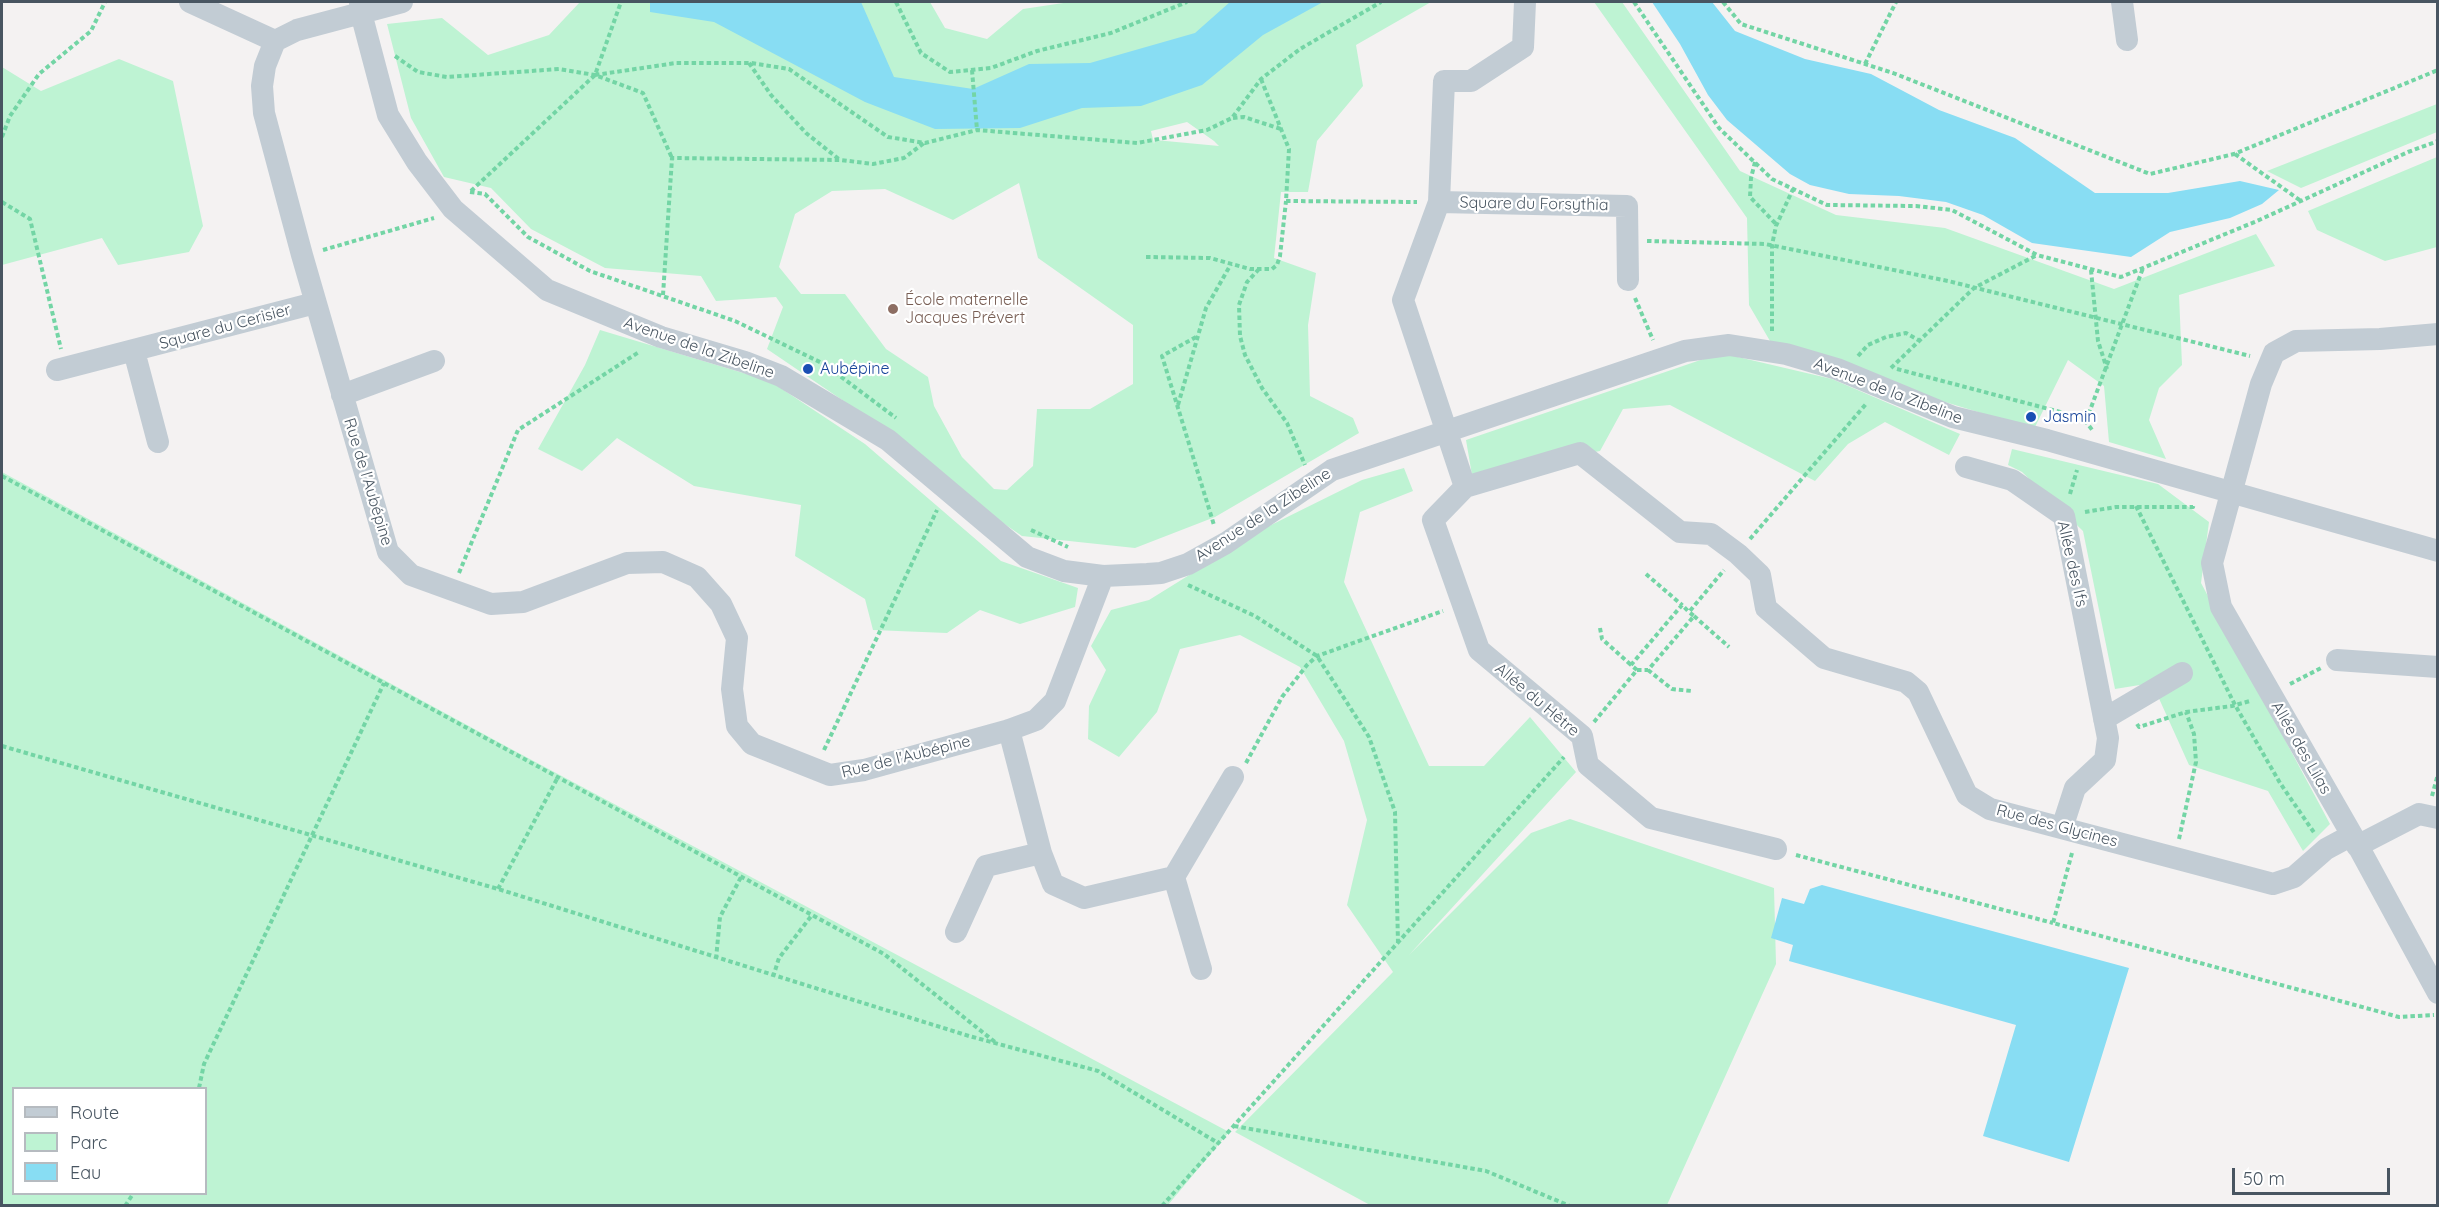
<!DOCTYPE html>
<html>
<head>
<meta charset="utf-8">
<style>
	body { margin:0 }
	#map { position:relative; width:2439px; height:1207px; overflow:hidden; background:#f4f2f2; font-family:Quicksand,sans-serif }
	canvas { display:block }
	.frame { position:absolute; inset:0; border:3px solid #485561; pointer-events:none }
	.legend { position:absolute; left:12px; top:1087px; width:195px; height:108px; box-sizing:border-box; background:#fff; border:2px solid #b6bbc0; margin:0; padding:8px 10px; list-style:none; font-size:18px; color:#485561 }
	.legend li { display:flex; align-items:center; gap:12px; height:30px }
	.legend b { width:30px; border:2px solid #b6bbc0 }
	.scale { position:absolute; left:2232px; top:1168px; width:158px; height:27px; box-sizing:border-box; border:3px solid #485561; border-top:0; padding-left:8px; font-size:18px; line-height:21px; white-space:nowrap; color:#485561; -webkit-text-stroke:4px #fff; paint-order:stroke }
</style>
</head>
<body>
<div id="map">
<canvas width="2439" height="1207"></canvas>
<div class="frame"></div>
<ul class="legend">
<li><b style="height:8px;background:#c2ccd4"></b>Route</li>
<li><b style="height:16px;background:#bef3d3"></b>Parc</li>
<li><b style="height:16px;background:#88ddf3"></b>Eau</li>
</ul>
<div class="scale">50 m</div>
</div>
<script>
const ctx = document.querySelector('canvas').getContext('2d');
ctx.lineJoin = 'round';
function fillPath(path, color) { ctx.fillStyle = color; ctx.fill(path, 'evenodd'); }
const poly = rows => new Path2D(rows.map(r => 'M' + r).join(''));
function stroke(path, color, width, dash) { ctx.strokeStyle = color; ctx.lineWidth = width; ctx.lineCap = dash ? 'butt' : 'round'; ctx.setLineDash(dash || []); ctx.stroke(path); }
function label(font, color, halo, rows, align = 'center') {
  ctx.font = font + ' Quicksand,sans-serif'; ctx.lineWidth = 4.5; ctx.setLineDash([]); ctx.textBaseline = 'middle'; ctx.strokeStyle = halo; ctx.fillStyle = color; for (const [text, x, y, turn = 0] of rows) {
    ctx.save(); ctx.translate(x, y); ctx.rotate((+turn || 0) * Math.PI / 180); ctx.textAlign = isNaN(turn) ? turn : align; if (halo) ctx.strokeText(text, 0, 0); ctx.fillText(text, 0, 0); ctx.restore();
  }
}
const green = poly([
	[580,2,930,2,945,28,987,39,1023,9,1070,2,1431,2,1356,45,1363,86,1317,141,1308,192,1281,192,1274,258,1316,273,1308,325,1310,396,1353,418,1359,433,1215,517,1135,548,1022,536,956,491,848,404,767,349,783,307,776,297,716,301,701,276,605,268,531,229,491,188,444,177,411,118,387,24,442,18,488,55,549,35],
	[1187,122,1214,141,1219,146,1155,140,1154,144,1151,131],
	[1019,183,1038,258,1133,325,1133,384,1090,409,1037,409,1033,466,1007,490,994,489,962,457,934,406,928,377,886,349,845,294,801,294,779,267,795,214,832,191,885,189,953,220],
	[1594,2,1622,2,1740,171,1836,215,1945,228,2114,289,2256,234,2275,266,2179,295,2182,365,2159,388,2149,420,2166,459,2109,442,2104,386,2068,360,2034,429,1912,392,1770,341,1749,305,1747,218],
	[119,59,173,81,203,226,189,252,118,265,102,238,2,265,2,67,41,91],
	[2437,104,2437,132,2301,188,2267,171],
	[2437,157,2437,247,2385,261,2317,230,2308,211],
	[600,330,770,381,865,444,1001,561,1078,588,1075,607,1020,624,980,610,947,633,873,630,865,599,795,556,801,505,694,486,617,438,582,471,538,449,585,365],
	[1721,353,1832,379,1960,434,1949,455,1885,422,1848,444,1815,481,1670,405,1623,409,1600,451,1472,475,1466,440],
	[2012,449,2158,484,2209,522,2201,583,2330,824,2303,851,2268,791,2189,765,2152,683,2115,689,2083,531,2022,472,2008,465],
	[1404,468,1413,491,1360,512,1344,582,1429,766,1484,766,1530,717,1576,772,1409,955,1531,833,1570,819,1774,888,1776,964,1667,1205,1370,1205,1235,1132,1393,972,1347,905,1367,820,1344,741,1300,667,1240,635,1180,649,1157,712,1119,757,1088,739,1089,706,1106,670,1091,646,1111,610,1149,600,1265,528,1362,480],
	[2,472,513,750,1229,1132,1168,1205,2,1205],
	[14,1088,206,1088,206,1194,14,1194]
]);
const water = poly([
	[650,2,861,2,894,77,973,89,1029,64,1090,63,1195,33,1230,2,1323,2,1263,35,1202,85,1141,106,1082,108,1020,128,935,129,865,102,714,22,650,12],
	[1652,2,1712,2,1735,31,1805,59,1871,74,1939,110,2015,138,2095,193,2168,193,2240,181,2279,190,2262,204,2230,218,2170,232,2131,257,2032,243,1983,215,1946,202,1899,196,1849,194,1810,185,1790,174,1727,120,1708,95,1680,44],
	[1822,885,2129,968,2069,1162,1983,1136,2016,1025,1789,961,1793,945,1771,938,1782,898,1804,904,1810,889]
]);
const path = poly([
	[896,2,921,53,950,72,991,68,1037,51,1111,33,1187,2],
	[1634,2,1719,128,1772,179,1827,205,1916,206,1952,210,2037,255,2121,277,2257,221,2408,152,2438,141],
	[1723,2,1741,24,1893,73,2150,174,2234,154,2438,70],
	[395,56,418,72,447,77,559,69,595,75,643,93,672,158],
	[749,63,771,95,806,133,840,160],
	[1865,64,1896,2],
	[972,70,977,130],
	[595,75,676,63,751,63,789,69,888,137,925,143,977,130,1137,143,1207,130,1232,118,1261,79,1300,49,1381,2],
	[1261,79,1289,149,1286,201,1417,202],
	[1233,118,1244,117,1281,129],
	[2,137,10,116,39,74,91,31,105,2],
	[2235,154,2301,201],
	[1755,162,1751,178,1750,197,1777,225],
	[471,191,595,75,621,2],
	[470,192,485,194,528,237,590,271,735,321,824,364,896,418],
	[2,202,30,219,61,349],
	[1647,241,1765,244,1948,281,2250,356],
	[323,250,434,218],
	[1146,257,1210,258,1250,269,1272,269,1277,265,1280,256,1286,201],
	[1259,269,1247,282,1239,305,1240,336,1245,355,1262,388,1287,423,1305,465],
	[2091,270,2098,341,2107,369],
	[663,295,672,158,841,160,873,164,904,158,924,143],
	[1635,298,1653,340],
	[1772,331,1772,245,1776,226,1793,189],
	[1196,337,1162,356,1214,525],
	[1858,356,1868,345,1886,337,1906,333,1920,341],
	[1891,368,1974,288,2037,255],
	[1897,369,2083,418,2093,431],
	[1178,405,1206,308,1231,264],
	[2086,421,2143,268],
	[2,476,884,954,995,1042],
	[2070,494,2077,470],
	[2136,506,2235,705,2280,783,2315,834],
	[2085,512,2116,507,2193,507,2194,504],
	[1031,530,1068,547],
	[1750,539,1866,404],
	[459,573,518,430,639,352],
	[1646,574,1682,605],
	[1188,585,1255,616,1317,656,1369,737,1395,812,1398,943],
	[1694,616,1729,647],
	[1600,628,1602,639,1631,665],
	[1637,670,1631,665,1682,605,1689,612],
	[1648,670,1672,689,1692,691],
	[2290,684,2321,668],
	[1594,722,1637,670,1648,670,1694,616,1689,612,1724,570],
	[2137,724,2139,727,2186,712,2232,706,2250,701],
	[2,746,498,889,969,1036,1098,1071,1218,1143],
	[824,750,937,510],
	[1246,763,1282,697,1307,665,1317,656,1443,611],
	[2432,796,2438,774],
	[2179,839,2196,762,2194,734,2186,712],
	[2072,853,2053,923,2399,1017,2434,1015],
	[1796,855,2053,923],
	[498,889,558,777],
	[716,959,720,917,741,877],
	[773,977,779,958,812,915],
	[199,1088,204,1064,384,683],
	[1234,1126,1486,1171,1570,1206],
	[125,1206,133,1194],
	[1162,1206,1564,757]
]);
const minor = poly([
	[190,2,275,41],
	[360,2,361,13,388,115,417,162,453,209,547,290,661,337,745,362,781,376,888,440,1027,557,1064,571,1103,576,1147,574,1161,573,1188,564,1226,543,1332,470,1685,351,1729,345,1786,354,1837,369,1953,417,2047,440,2438,551],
	[402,2,297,30,275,41,265,66,262,86,264,113,302,255,388,552,411,575,491,604,523,602,627,563,663,562,697,577,721,604,737,638,732,689,737,726,752,744,830,775,864,770,1009,730,1036,720,1055,701,1103,576],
	[1525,2,1523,47,1471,81,1444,81,1439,202,1403,300,1465,487,1580,453,1680,532,1711,534,1738,554,1760,575,1766,608,1824,658,1906,682,1918,692,1967,795,1990,809,2273,884,2294,877,2326,849,2352,835],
	[2122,2,2127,40],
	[1439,202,1627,206,1628,280],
	[2438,334,2380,339,2296,341,2274,353,2261,384,2212,563,2221,607,2352,835,2438,993],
	[134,351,158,442],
	[57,370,315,303],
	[342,395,434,361],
	[1966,467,2012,480,2064,516,2108,738,2105,760,2075,788,2062,828],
	[1465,487,1433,520,1479,650,1582,736,1588,765,1651,818,1776,849],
	[2337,660,2438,667],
	[2104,719,2182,673],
	[1009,730,1041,853,1053,884,1084,898,1174,877],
	[2357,846,2419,814,2438,818],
	[956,932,986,866,1041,853],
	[1201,969,1174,877,1233,777]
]);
const markers = [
	[893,309,6,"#8d6e63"],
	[808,369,6,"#1a4fb4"],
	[2031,417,6,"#1a4fb4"]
];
const streetNames = [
	["Square du Forsythia",1534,204,1],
	["Square du Cerisier",225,327,-15],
	["Avenue de la Zibeline",699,348,19],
	["Avenue de la Zibeline",1888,391,21],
	["Rue de l'Aubépine",368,482,73],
	["Avenue de la Zibeline",1263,515,-33],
	["Allée des Ifs",2072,564,77],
	["Allée du Hêtre",1537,700,40],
	["Allée des Lilas",2301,748,60],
	["Rue de l'Aubépine",906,757,-14],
	["Rue des Glycines",2057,826,15]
];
const educationNames = [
	["École maternelle",905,300],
	["Jacques Prévert",905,318]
];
const transitNames = [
	["Aubépine",820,369],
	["Jasmin",2043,417]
];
fillPath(green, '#bef3d3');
fillPath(water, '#88ddf3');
stroke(path, '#73d5a5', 4, [4.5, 3]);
stroke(minor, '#c2ccd4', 22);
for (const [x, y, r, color] of markers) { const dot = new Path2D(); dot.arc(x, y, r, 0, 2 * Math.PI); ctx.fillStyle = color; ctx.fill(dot); stroke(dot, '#fff', 2); }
label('16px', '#485561', '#fff', streetNames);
label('16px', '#785e54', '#fff', educationNames, 'left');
label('16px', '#164399', '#fff', transitNames, 'left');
</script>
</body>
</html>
